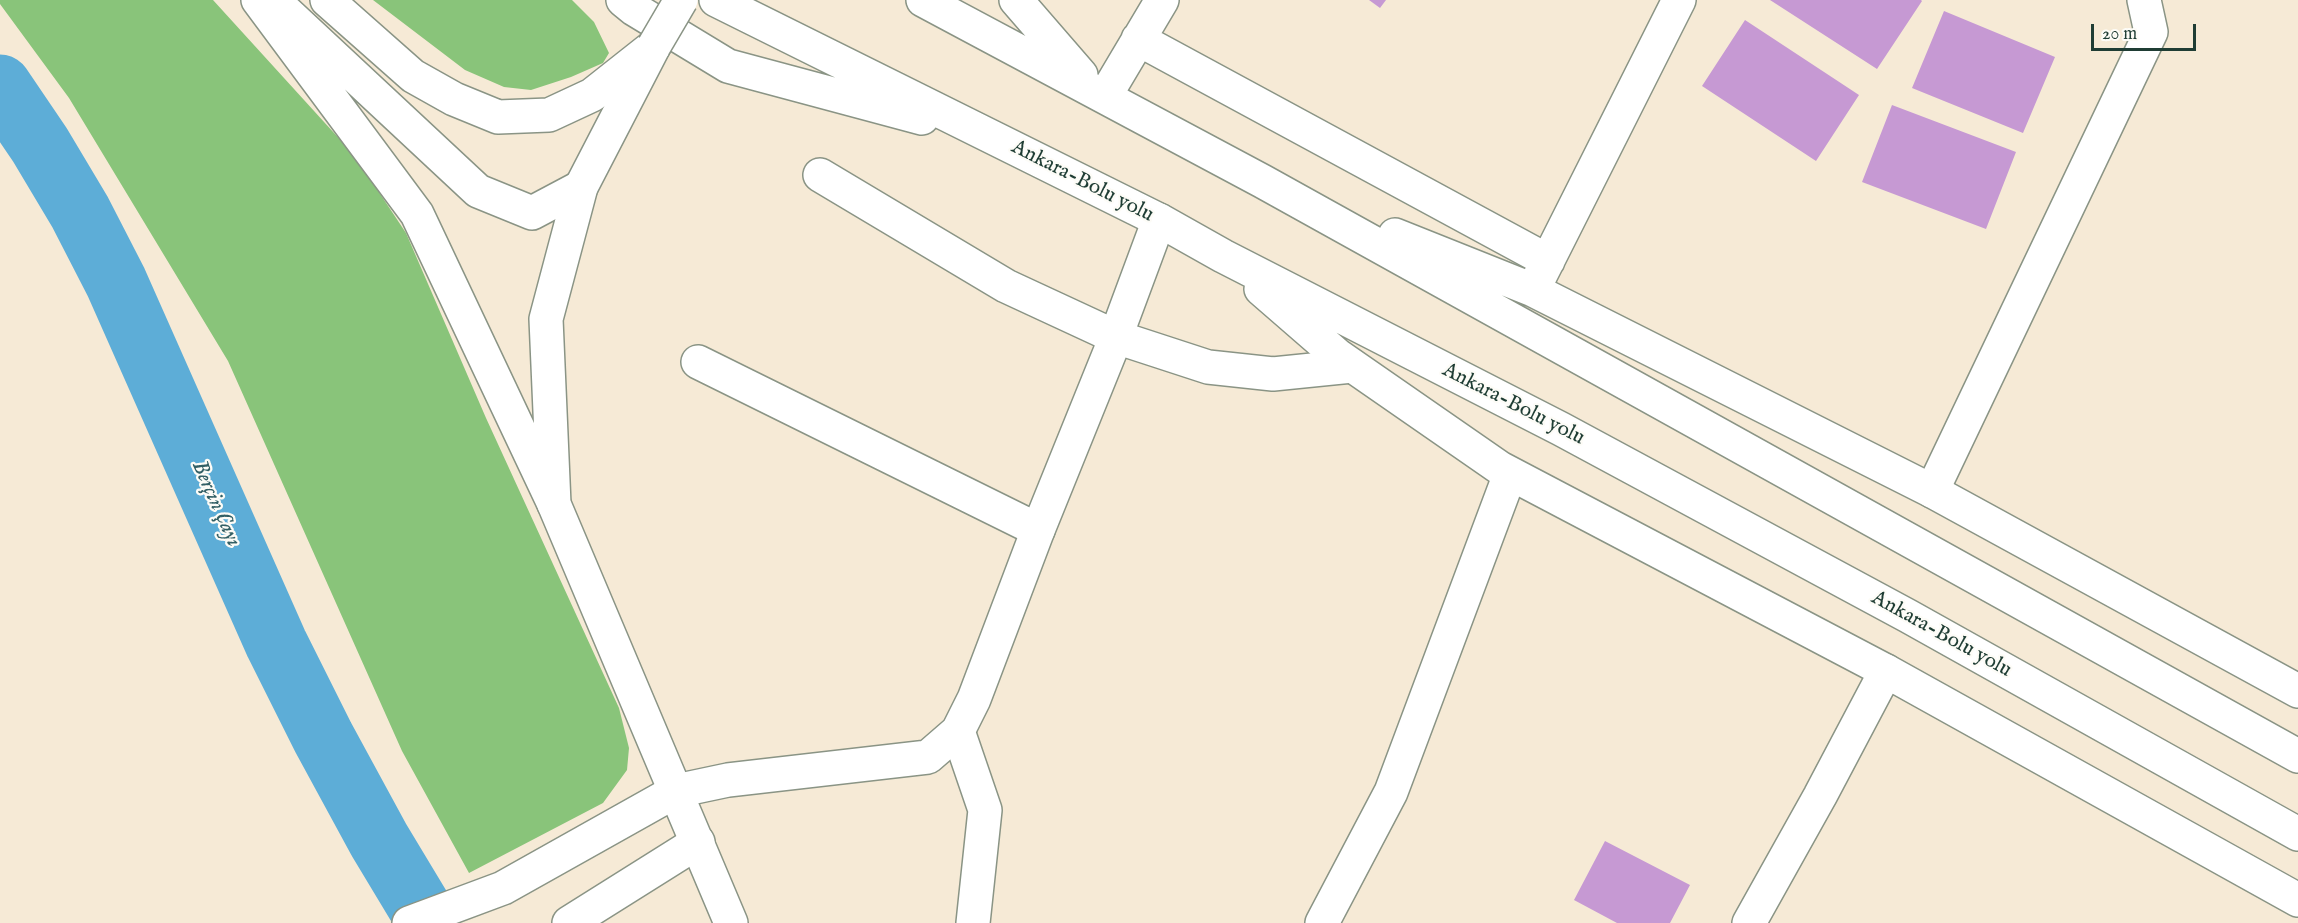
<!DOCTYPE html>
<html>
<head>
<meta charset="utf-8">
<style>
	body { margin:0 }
	#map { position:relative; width:2298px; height:923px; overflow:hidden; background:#f6ead6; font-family:"IM FELL English",serif }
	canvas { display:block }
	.scale { position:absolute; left:2091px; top:24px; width:105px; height:27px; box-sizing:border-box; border:3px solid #1f3d34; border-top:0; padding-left:8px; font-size:18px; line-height:21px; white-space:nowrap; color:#1f3d34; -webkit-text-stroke:4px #fdfcf7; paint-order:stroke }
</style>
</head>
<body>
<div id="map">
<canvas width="2298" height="923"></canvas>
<div class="scale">20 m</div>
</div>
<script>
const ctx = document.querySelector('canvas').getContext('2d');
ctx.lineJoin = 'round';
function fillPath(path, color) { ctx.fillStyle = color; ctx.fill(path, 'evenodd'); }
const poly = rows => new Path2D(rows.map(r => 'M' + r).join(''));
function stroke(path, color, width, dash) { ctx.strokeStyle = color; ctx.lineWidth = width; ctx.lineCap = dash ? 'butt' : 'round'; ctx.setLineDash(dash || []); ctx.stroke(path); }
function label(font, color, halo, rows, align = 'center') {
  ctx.font = font + ' "IM FELL English",serif'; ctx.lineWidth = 4.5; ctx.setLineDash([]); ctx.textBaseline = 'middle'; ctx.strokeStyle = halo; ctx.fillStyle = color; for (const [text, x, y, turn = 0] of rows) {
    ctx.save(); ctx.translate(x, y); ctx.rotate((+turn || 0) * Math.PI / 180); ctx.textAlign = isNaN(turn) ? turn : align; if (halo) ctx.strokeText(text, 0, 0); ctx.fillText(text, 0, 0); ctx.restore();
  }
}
const green = poly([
	[0,0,213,0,355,156,406,233,486,418,619,708,629,748,627,770,603,803,469,873,402,751,228,361,69,98,0,4],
	[373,0,572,0,594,22,609,53,603,63,571,77,531,90,504,87,465,70]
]);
const river = poly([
	[0,86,40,145,80,212,116,282,276,643,323,737,379,840,429,923]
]);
const building = poly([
	[1369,0,1386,0,1380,8],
	[1770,0,1921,0,1922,1,1877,69],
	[1944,11,2055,57,2023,133,1912,88],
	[1745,20,1859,95,1816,161,1702,86],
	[1892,105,2016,152,1986,229,1862,182],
	[1605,841,1690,885,1670,923,1617,923,1574,900]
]);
const minor = poly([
	[1138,39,1548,261],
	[654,46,581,187,546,319,554,504,731,923],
	[1105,96,1162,0],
	[820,175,1006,286,1116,337,1208,367,1273,374,1352,366],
	[1538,280,1679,0],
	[698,362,1038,530],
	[1932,491,2151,32,2144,0],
	[958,731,985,810,973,923],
	[1322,923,1391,792,1510,474],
	[1749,923,1820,796,1886,671]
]);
const major = poly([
	[409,923,503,888,676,791,728,780,928,757,958,731,974,699,1038,530,1110,352,1159,220],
	[569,923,698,842]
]);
const highway = poly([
	[258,0,417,214,554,504],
	[327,0,413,76,454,99,498,117,549,115,592,95,654,46],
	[623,0,634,9,728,66,922,118],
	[716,0,1159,220,1223,256,1561,429,1908,616,2298,834],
	[923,0,1262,181,2298,756],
	[1016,0,1081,75],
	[285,11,478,191,532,213,581,187],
	[1395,235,1533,290,1932,491,2298,691],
	[1261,289,1337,355,1500,468,1886,671,2298,900]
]);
const minorBridge = poly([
	[654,46,681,0]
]);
const streetNames = [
	["Ankara-Bolu yolu",1082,182,27],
	["Ankara-Bolu yolu",1513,405,27],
	["Ankara-Bolu yolu",1941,635,29]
];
const waterNames = [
	["Berçin Çayı",215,504,66]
];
fillPath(green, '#89c47a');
stroke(river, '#5dadd7', 63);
fillPath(building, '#c699d3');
stroke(minor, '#8a9485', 36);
stroke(major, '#8a9485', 36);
stroke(highway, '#8a9485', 36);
stroke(minor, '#fff', 33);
stroke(major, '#fff', 33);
stroke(highway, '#fff', 33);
stroke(minorBridge, '#8a9485', 36, []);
stroke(minorBridge, '#fff', 33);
label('21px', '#1f3d34', '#fdfcf7', streetNames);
label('italic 22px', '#325f65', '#fdfcf7', waterNames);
</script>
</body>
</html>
